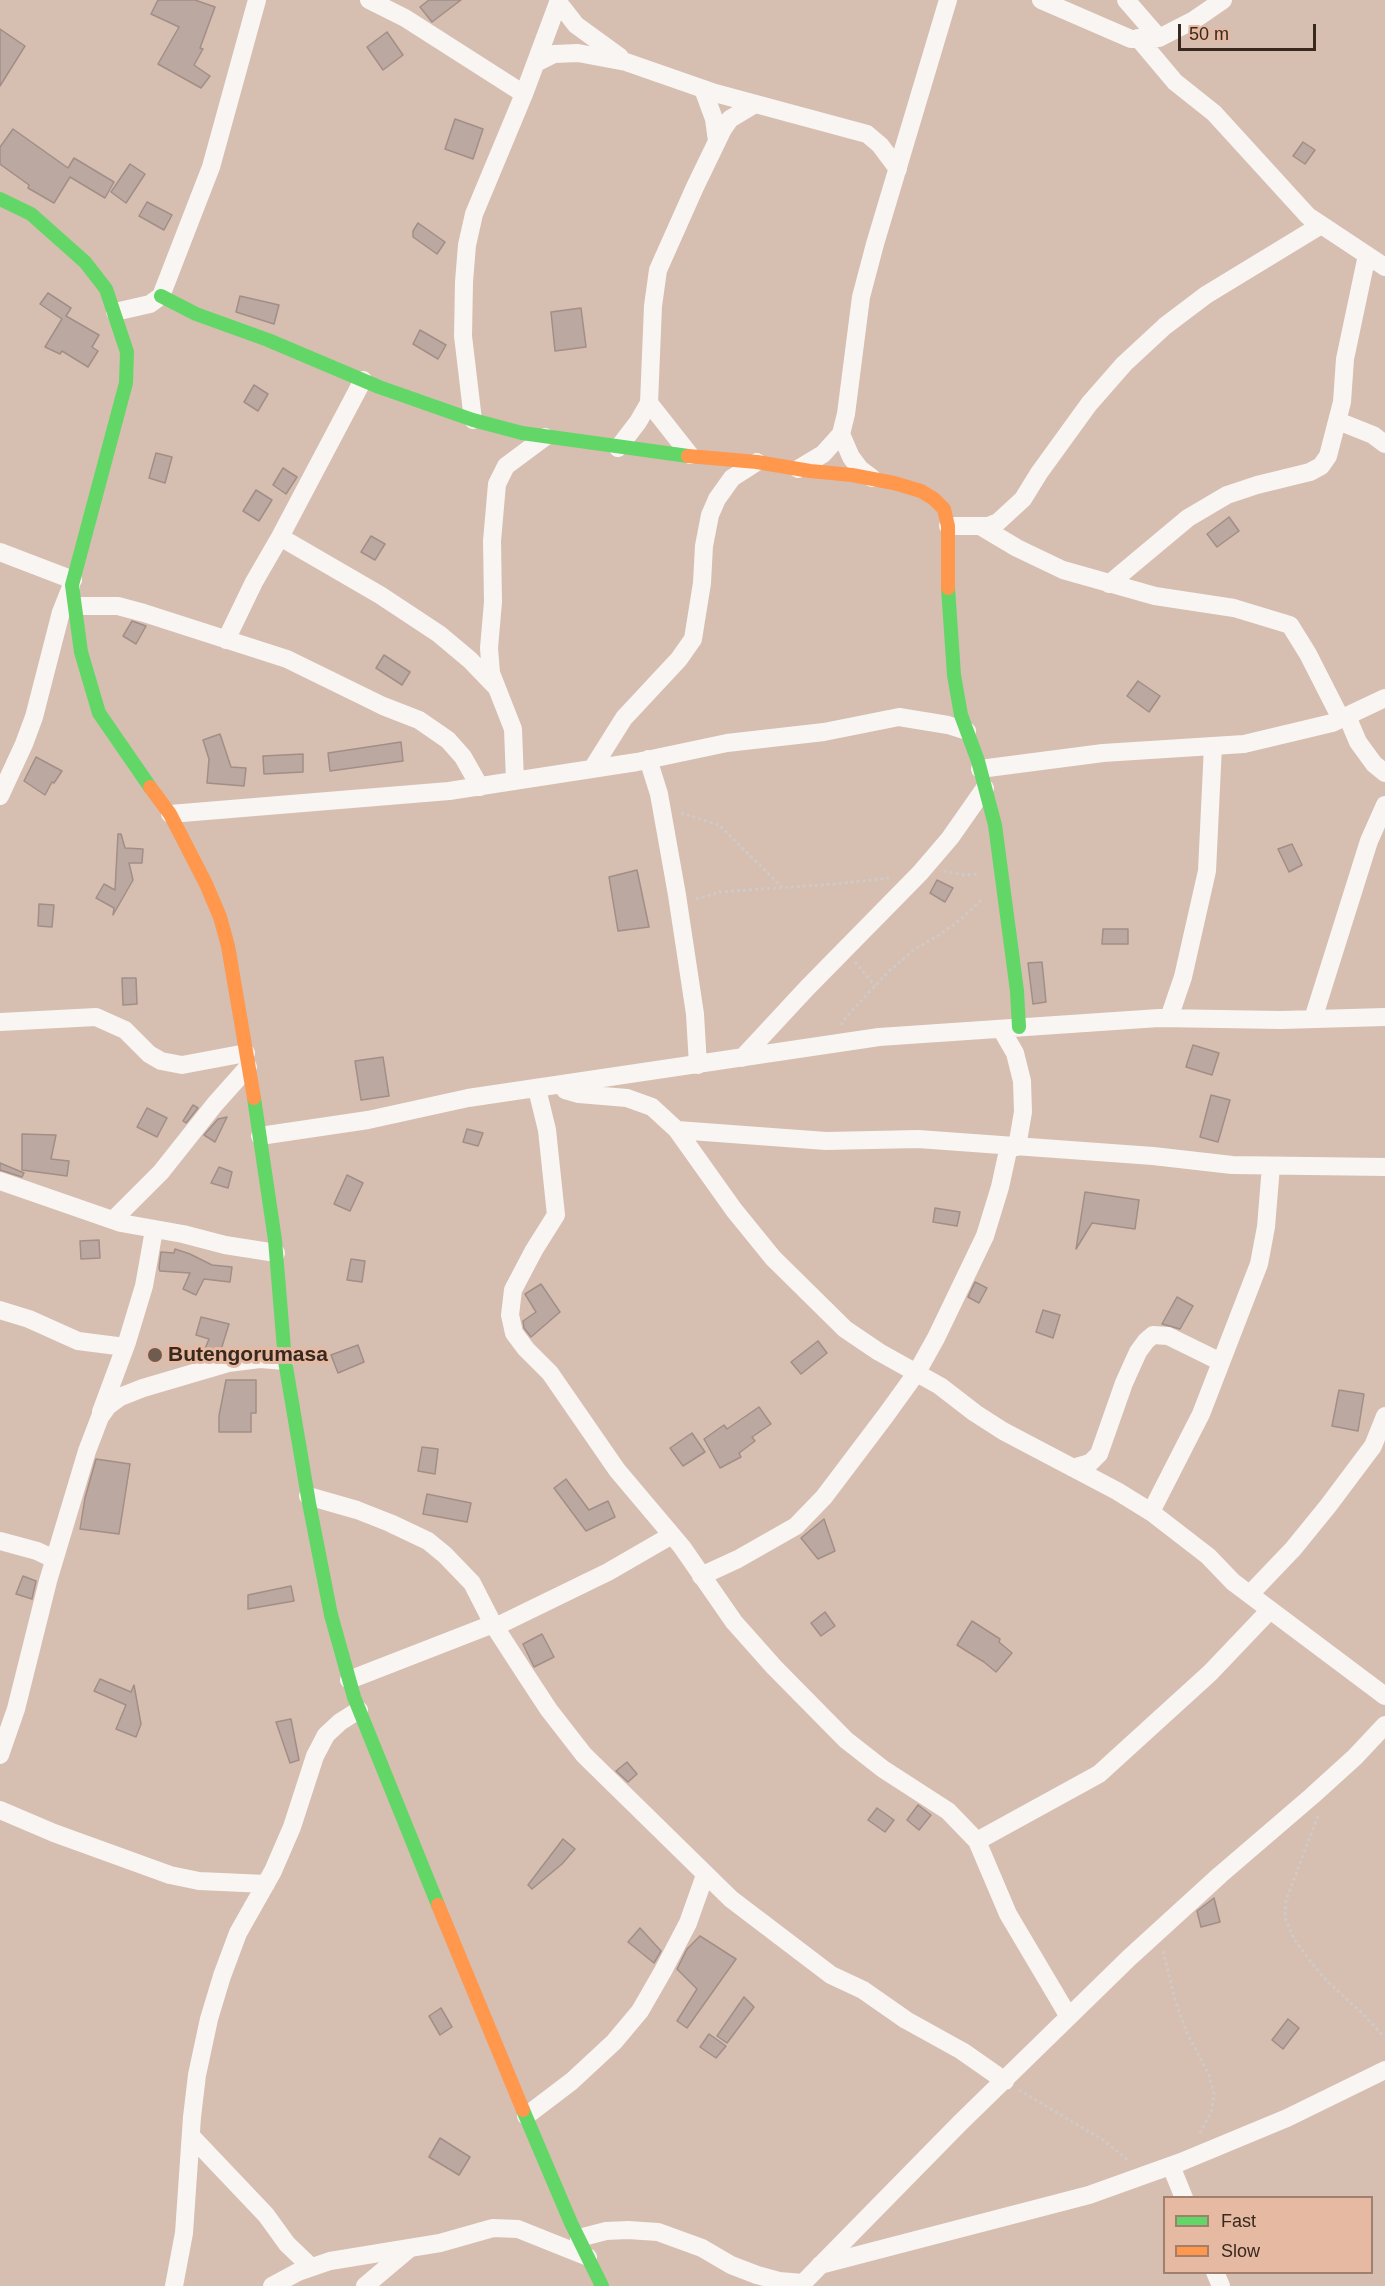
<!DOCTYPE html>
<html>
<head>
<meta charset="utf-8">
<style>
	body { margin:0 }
	#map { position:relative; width:1385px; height:2286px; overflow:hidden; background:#d6beb1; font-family:Arial,sans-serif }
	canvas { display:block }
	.legend { position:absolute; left:1163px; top:2196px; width:210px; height:78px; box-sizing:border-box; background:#e5b9a2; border:2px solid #a07f6d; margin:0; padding:8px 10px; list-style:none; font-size:18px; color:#38281e }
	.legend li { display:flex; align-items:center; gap:12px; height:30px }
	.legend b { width:30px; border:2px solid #a07f6d }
	.scale { position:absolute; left:1178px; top:24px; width:138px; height:27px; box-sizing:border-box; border:3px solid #38281e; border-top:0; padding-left:8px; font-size:18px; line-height:21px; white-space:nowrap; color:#38281e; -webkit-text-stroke:4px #e5b9a2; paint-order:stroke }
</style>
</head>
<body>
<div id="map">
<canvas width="1385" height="2286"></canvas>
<ul class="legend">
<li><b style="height:8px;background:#63d668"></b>Fast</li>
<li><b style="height:8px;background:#ff974d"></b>Slow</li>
</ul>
<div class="scale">50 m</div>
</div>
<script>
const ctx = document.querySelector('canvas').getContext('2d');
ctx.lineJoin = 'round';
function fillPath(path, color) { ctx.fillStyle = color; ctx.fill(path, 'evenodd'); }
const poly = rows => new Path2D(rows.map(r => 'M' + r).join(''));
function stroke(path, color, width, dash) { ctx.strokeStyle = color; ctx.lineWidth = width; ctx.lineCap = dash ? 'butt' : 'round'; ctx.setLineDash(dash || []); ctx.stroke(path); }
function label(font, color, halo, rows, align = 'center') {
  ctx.font = font + ' Arial,sans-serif'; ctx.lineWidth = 6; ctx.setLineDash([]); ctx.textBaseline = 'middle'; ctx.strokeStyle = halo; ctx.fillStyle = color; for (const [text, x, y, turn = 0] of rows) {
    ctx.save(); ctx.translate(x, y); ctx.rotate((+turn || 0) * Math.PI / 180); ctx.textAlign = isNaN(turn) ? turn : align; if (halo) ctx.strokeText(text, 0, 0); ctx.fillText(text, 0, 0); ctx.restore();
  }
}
const building = poly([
	[158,0,195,0,215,7,200,48,203,49,194,65,210,76,201,88,158,64,179,27,151,14,158,0],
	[429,0,461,0,432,22,420,7,429,0],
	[0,29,25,46,0,86,0,29],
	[387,32,403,55,383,70,367,47,387,32],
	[455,119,483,129,473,159,445,149,455,119],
	[13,129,68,168,74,158,114,182,105,198,70,177,54,203,28,188,29,185,0,164,0,147,13,129],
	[1303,142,1315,150,1305,164,1293,156,1303,142],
	[130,164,145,174,126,203,111,192,130,164],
	[147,202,172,215,164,230,139,216,147,202],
	[418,223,445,242,437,254,413,237,413,231,418,223],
	[48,293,71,308,66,316,99,335,92,347,98,351,88,367,62,351,60,354,45,347,62,319,40,304,48,293],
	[240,296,279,305,274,324,236,312,240,296],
	[581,308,586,347,555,351,551,312,581,308],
	[420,330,446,345,438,359,413,344,420,330],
	[254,385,268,394,258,411,244,402,254,385],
	[156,453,172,457,165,483,149,478,156,453],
	[283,468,297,477,286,494,273,485,283,468],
	[256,490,272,500,259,521,243,511,256,490],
	[1229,517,1239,531,1217,547,1207,534,1229,517],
	[371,536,385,544,375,560,361,552,371,536],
	[132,621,146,626,136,644,123,636,132,621],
	[384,655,410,672,402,685,376,668,384,655],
	[1138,681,1160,696,1149,712,1127,696,1138,681],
	[220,734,231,767,246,768,244,786,207,783,209,759,203,740,220,734],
	[401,742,403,761,330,771,328,753,401,742],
	[303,754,303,772,264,774,263,756,303,754],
	[36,757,62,771,54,783,52,782,45,795,24,781,36,757],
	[118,834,121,834,125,848,143,849,142,863,129,863,133,880,113,915,114,908,96,898,104,884,115,890,118,834],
	[1292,844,1302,865,1289,872,1278,849,1292,844],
	[637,870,649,927,618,931,609,877,637,870],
	[937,880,953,888,945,902,930,893,937,880],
	[39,904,54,905,52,927,38,926,39,904],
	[1103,929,1128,929,1128,944,1102,944,1103,929],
	[1042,962,1046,1002,1033,1004,1028,963,1042,962],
	[122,978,136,978,137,1004,123,1005,122,978],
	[1193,1045,1219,1053,1212,1075,1186,1067,1193,1045],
	[383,1057,389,1096,361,1100,355,1061,383,1057],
	[1211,1095,1230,1100,1218,1142,1200,1137,1211,1095],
	[193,1105,198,1108,186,1123,183,1121,193,1105],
	[147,1108,167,1118,157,1137,137,1127,147,1108],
	[227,1117,215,1142,204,1135,218,1119,227,1117],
	[467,1129,483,1133,478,1146,463,1142,467,1129],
	[22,1134,56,1135,51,1159,69,1161,67,1176,22,1170,22,1134],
	[0,1163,24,1173,22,1177,0,1170,0,1163],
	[219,1167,232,1172,228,1188,211,1183,219,1167],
	[347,1175,363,1183,350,1211,334,1204,347,1175],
	[1085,1192,1139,1200,1135,1229,1092,1223,1076,1249,1085,1192],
	[935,1208,960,1212,957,1226,933,1222,935,1208],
	[99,1240,100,1258,81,1259,80,1241,99,1240],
	[175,1249,190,1254,212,1265,232,1267,230,1282,204,1279,196,1295,183,1289,190,1273,160,1271,159,1268,161,1252,174,1253,175,1249],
	[351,1259,365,1261,362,1282,347,1280,351,1259],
	[975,1282,987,1288,979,1303,968,1297,975,1282],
	[541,1284,560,1312,531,1337,524,1328,523,1321,536,1312,525,1294,541,1284],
	[1177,1297,1193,1306,1180,1329,1162,1324,1177,1297],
	[1043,1310,1060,1315,1053,1338,1036,1332,1043,1310],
	[201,1317,229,1324,220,1353,205,1349,209,1339,196,1335,201,1317],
	[818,1341,827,1353,801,1374,791,1362,818,1341],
	[358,1345,364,1362,338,1373,331,1355,358,1345],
	[226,1380,256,1380,256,1413,251,1413,251,1432,219,1432,219,1416,226,1380],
	[1339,1390,1364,1394,1358,1431,1332,1426,1339,1390],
	[759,1407,771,1424,752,1437,755,1441,739,1453,741,1457,720,1468,704,1439,724,1425,727,1429,759,1407],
	[692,1433,705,1452,683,1466,670,1448,692,1433],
	[422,1447,438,1449,435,1474,418,1471,422,1447],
	[96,1459,130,1464,119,1534,80,1529,85,1498,96,1459],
	[566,1479,589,1510,608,1501,615,1517,586,1531,554,1488,566,1479],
	[427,1494,471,1503,467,1522,423,1514,427,1494],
	[824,1519,835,1551,818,1559,801,1538,824,1519],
	[23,1576,36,1581,32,1599,16,1594,23,1576],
	[291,1586,294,1601,248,1609,248,1595,291,1586],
	[825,1612,835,1626,821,1636,811,1623,825,1612],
	[972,1621,1000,1639,999,1642,1012,1653,996,1672,984,1662,957,1645,972,1621],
	[542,1634,554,1657,534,1667,523,1644,542,1634],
	[100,1679,131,1692,134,1685,141,1724,136,1737,116,1729,126,1705,94,1691,100,1679],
	[291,1719,299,1760,290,1763,276,1722,291,1719],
	[627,1762,637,1774,628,1782,616,1771,627,1762],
	[918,1805,931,1815,919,1830,907,1820,918,1805],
	[877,1808,894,1820,885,1832,868,1820,877,1808],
	[563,1839,575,1849,562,1864,532,1889,528,1885,563,1839],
	[1214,1898,1220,1922,1201,1927,1197,1911,1214,1898],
	[640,1928,661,1951,654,1963,628,1942,640,1928],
	[700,1936,736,1959,687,2028,677,2021,697,1989,677,1969,687,1949,700,1936],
	[744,1997,754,2007,727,2043,717,2036,744,1997],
	[441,2008,452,2027,440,2035,429,2016,441,2008],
	[1288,2019,1299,2028,1283,2049,1272,2040,1288,2019],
	[709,2034,726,2046,716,2058,700,2047,709,2034],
	[440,2138,470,2157,459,2175,429,2157,440,2138]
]);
const path = poly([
	[681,813,719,825,782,887],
	[944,871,964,875,979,874],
	[696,899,720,892,835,884,889,878],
	[855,962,875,986],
	[841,1025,846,1017,890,970,915,949,939,935,960,920,982,899],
	[1318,1816,1286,1900,1285,1917,1294,1939,1311,1962,1329,1983,1363,2014,1385,2038],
	[1163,1951,1176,2003,1187,2033,1209,2075,1214,2093,1212,2110,1199,2135],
	[1019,2090,1103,2140,1129,2161]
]);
const street = poly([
	[369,0,405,18,524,94],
	[1041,0,1131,39,1159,38,1194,20,1223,0],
	[1126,0,1159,38],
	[558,2,576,25,620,57],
	[1138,38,1175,82,1214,113,1308,216,1385,267],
	[536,63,554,54,578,53,626,62,715,93,867,134,880,145,898,169],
	[703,89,714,119,717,141],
	[115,312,150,304,161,296,211,167,257,0],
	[649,403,690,455],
	[473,420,463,336,464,282,467,245,474,214,524,94,559,0],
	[1338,421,1373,435,1385,444],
	[841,434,851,457,860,469,872,478],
	[618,448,638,422,649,403,653,306,658,270,695,187,723,129,730,119,755,104],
	[798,469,823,454,841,434,846,414,861,297,875,244,948,0],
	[948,526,988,526,998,522,1023,499,1039,473,1089,404,1124,364,1165,326,1206,295,1321,225],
	[980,526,1017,548,1063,570,1155,596,1234,608,1290,625,1308,654,1341,719],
	[280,537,380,595,439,634,470,660,495,686],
	[0,552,73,580],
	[1109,584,1188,518,1227,495,1257,485,1310,472,1321,466,1328,456,1342,402,1345,359,1367,255],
	[75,606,118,606,144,613,287,659,383,706,419,720,448,740,463,757,480,787],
	[226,640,254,582,280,537,363,380],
	[1347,716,1358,742,1374,764,1385,773],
	[648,759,659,794,677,895,695,1014,698,1065],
	[592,769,624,718,679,659,693,639,702,583,704,546,710,515,717,499,732,478,757,462],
	[980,769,1103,753,1244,744,1332,723,1385,698],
	[515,781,513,729,491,673,489,648,493,602,492,541,497,484,506,466,545,437],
	[0,796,24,744,34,717,61,612,71,587],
	[170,814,449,791,637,762,727,743,824,732,899,717,948,725,967,731],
	[1169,1018,1183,977,1207,871,1213,746],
	[1313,1019,1369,841,1385,805],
	[0,1022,96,1017,125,1030,149,1054,161,1061,182,1065,246,1053],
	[1001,1029,1015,1053,1022,1081,1023,1112,1017,1147],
	[742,1058,807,988,920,873,950,838,985,788],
	[537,1089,547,1130,556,1215,534,1250,513,1290,510,1315,514,1333,526,1349,550,1373,617,1470,682,1547,734,1622,774,1667,846,1740,883,1769,948,1811,977,1841,1008,1914,1069,2017],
	[565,1090,579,1094,627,1098,652,1107,677,1130,734,1210,773,1258,845,1329,879,1352,940,1386,975,1413,1003,1431,1117,1491,1151,1512,1208,1556,1233,1582,1385,1696],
	[677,1130,826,1141,918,1139,1153,1156,1232,1165,1385,1167],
	[260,1136,368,1120,468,1098,879,1037,1159,1018,1281,1020,1385,1017],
	[0,1181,121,1223,183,1234,225,1245,276,1253],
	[113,1220,161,1172,215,1104,248,1067],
	[0,1310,29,1319,78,1341,125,1347],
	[101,1412,127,1342,144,1286,154,1230],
	[1073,1468,1090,1463,1099,1454,1124,1383,1138,1352,1146,1341,1153,1335,1168,1336,1221,1362],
	[308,1496,357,1510,390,1523,428,1541,445,1555,472,1583,493,1624,526,1675,549,1710,584,1755,731,1899,831,1975,863,1990,906,2020,962,2051,1005,2081],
	[1151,1512,1201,1414,1259,1264,1266,1227,1271,1166],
	[0,1541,37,1551,54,1559],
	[701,1576,738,1559,796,1526,824,1497,886,1415,917,1372,936,1338,985,1236,1000,1187,1009,1146],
	[1250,1594,1293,1549,1328,1506,1373,1446,1385,1416],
	[495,1627,608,1572,672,1535],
	[349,1680,493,1624],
	[0,1755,16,1709,48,1581,87,1451,100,1417,108,1406,120,1397,143,1388,228,1363,260,1359,285,1361],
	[0,1810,54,1833,170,1875,199,1881,266,1884],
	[977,1841,1099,1774,1210,1673,1270,1610],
	[526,2116,572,2081,614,2042,640,2011,663,1971,688,1923,705,1875],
	[191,2136,266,2215,287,2244,311,2267],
	[1171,2166,1184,2198],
	[579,2238,606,2231,628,2230,658,2232,702,2248,731,2265,757,2275,779,2281,803,2283],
	[820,2265,1089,2195,1181,2162,1287,2118,1385,2070],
	[1215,2272,1221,2286],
	[174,2286,184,2233,192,2117,197,2075,209,2019,222,1976,238,1933,273,1871,292,1827,315,1756,326,1735,340,1722,359,1710],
	[272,2286,298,2272,330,2261,440,2243,493,2228,518,2229,588,2257],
	[365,2286,410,2248],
	[800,2286,960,2123,1129,1958,1220,1875,1312,1796,1355,1757,1385,1725]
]);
const fast = poly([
	[0,199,31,214,85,262,106,289,127,352,126,383,72,585,81,652,99,713,150,787],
	[161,296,196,314,268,340,379,387,473,420,522,433,688,456],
	[948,588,954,675,961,715,978,761,995,825,1017,991,1019,1027],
	[254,1098,275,1240,285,1361,309,1503,331,1615,354,1697,438,1905],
	[523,2110,571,2223,602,2286]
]);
const slow = poly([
	[688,456,757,462,810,471,852,475,894,483,921,491,934,499,944,509,948,526,948,588],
	[150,787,170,814,206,884,220,917,228,946,254,1098],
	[438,1905,523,2110]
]);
const markers = [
	[155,1355,8,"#6f5c51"]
];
const poiNames = [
	["Butengorumasa",168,1355]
];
fillPath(building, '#bba8a0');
stroke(building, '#a28e87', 1.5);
stroke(path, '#d1c9c5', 3, [3, 3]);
stroke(street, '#f9f5f3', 18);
stroke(fast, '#63d668', 14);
stroke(slow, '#ff974d', 14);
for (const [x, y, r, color] of markers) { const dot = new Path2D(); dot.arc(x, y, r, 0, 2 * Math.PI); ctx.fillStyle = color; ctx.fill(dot); stroke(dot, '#e5b9a2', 2); }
label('bold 21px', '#38281e', '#e5b9a2', poiNames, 'left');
</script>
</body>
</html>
